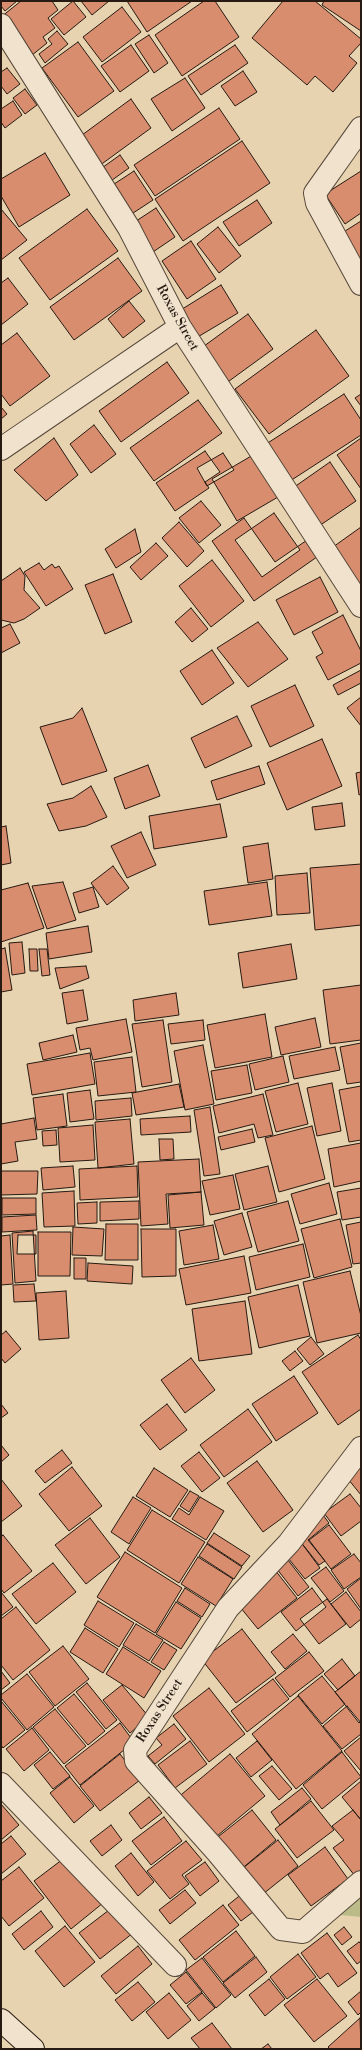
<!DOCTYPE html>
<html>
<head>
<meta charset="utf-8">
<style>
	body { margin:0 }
	#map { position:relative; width:362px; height:2050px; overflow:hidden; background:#e8d3b0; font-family:"Libre Bodoni",serif }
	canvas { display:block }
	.frame { position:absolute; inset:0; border:2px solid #261a12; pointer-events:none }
</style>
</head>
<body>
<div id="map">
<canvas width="362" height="2050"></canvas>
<div class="frame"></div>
</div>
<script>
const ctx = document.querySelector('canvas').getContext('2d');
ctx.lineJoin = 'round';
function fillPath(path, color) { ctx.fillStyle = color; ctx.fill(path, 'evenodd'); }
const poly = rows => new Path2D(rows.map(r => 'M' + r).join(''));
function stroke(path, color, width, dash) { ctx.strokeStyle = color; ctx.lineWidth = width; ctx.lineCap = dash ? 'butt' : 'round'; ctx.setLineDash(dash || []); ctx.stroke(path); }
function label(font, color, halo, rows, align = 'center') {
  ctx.font = font + ' "Libre Bodoni",serif'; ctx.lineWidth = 3.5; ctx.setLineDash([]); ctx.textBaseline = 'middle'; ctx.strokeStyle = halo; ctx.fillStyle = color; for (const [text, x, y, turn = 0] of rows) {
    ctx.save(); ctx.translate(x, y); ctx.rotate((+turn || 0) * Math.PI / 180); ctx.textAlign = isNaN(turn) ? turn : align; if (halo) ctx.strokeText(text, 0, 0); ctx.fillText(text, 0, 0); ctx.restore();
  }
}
const green = poly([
	[361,1880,361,1917,341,1915,341,1896]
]);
const building = poly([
	[1,1,17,1,5,11,1,6,1,1],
	[21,1,52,1,58,10,48,18,55,28,43,37,47,43,31,56,1,17,21,1],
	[73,1,86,17,64,35,51,19,73,1],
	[81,1,109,1,92,15,81,1],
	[127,1,192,1,147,32,127,1],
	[204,1,215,1,239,37,182,76,155,35,204,1],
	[283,1,315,1,361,39,361,43,349,56,357,63,333,92,315,76,307,85,252,38,283,1],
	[324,1,361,1,361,31,322,5,324,1],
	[122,7,141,32,102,62,83,37,122,7],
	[57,31,68,44,45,63,39,54,52,44,48,39,57,31],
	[149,35,168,63,154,73,135,44,149,35],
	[78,42,114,91,78,117,42,68,78,42],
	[131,45,149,71,120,92,101,66,131,45],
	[235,45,248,63,201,95,188,76,235,45],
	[7,68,20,84,7,94,1,86,1,72,7,68],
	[243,71,257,92,235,106,221,86,243,71],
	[185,78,205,108,172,131,151,99,185,78],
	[25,89,37,105,25,114,13,98,25,89],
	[131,99,151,128,99,166,78,138,131,99],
	[13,101,22,115,5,128,1,122,1,109,13,101],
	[219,108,240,139,155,196,134,165,219,108],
	[242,141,270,183,183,241,155,199,242,141],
	[45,153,70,195,19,227,1,196,1,179,45,153],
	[120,155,129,168,108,183,99,170,120,155],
	[134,171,153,200,127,217,108,188,134,171],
	[361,171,361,213,345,224,325,194,361,171],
	[257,200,272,223,239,246,223,222,257,200],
	[156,208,175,237,150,254,130,225,156,208],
	[1,209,27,240,1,260,1,209],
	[87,209,118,251,50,300,19,258,87,209],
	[361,221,361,261,342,233,361,221],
	[218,227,241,256,219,273,197,244,218,227],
	[191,241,216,279,187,299,162,261,191,241],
	[118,258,142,291,74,340,50,307,118,258],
	[8,278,28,304,1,325,1,283,8,278],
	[221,285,238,313,196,338,179,311,221,285],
	[129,301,145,321,123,338,108,319,129,301],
	[248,314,273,349,225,384,200,349,248,314],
	[316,330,349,376,269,434,235,389,316,330],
	[17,333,50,376,10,406,1,394,1,345,17,333],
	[167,362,189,393,121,442,99,411,167,362],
	[344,394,361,420,361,435,287,483,263,446,344,394],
	[361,394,361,406,355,398,361,394],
	[198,400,222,433,154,481,130,448,198,400],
	[1,407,7,414,1,419,1,407],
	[94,425,116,454,91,473,70,444,94,425],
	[54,438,78,475,46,501,14,470,54,438],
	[361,438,361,489,337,455,361,438],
	[205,451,220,472,205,482,209,488,175,511,156,483,205,451],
	[223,453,234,470,207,486,197,468,223,453],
	[253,455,278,497,237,521,212,479,253,455],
	[330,462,356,501,316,528,290,490,330,462],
	[201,501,221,525,199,543,179,518,201,501],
	[274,513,300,550,262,577,235,540,274,513],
	[244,518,275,562,313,536,324,552,254,601,212,541,244,518],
	[179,522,204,551,187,567,162,538,179,522],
	[361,527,361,589,333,547,361,527],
	[135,529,141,552,116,568,105,549,135,529],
	[156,543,168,556,141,580,130,567,156,543],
	[212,560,244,601,211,627,179,586,212,560],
	[39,563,44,570,52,564,55,568,59,566,73,589,46,606,24,572,39,563],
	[20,568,25,576,24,590,40,608,24,619,14,623,1,620,1,581,20,568],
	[113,574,132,622,105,634,85,585,113,574],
	[320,577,338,612,294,635,276,600,320,577],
	[191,608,208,629,192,642,175,622,191,608],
	[343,615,361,651,361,663,328,680,316,657,323,653,312,632,343,615],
	[258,622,288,659,248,687,217,648,258,622],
	[10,624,20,643,1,653,1,628,10,624],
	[212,650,234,683,202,705,180,671,212,650],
	[361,670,361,683,338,695,333,685,361,670],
	[295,685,314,726,270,747,251,706,295,685],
	[361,697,361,726,347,708,361,697],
	[82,708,107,771,62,785,40,727,73,718,82,708],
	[237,716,252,746,205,768,191,738,237,716],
	[322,739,342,786,287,810,267,763,322,739],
	[148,765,160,796,125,809,114,778,148,765],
	[259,766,265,784,217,800,211,781,259,766],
	[361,772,361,794,359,795,356,773,361,772],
	[91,786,107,817,86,826,59,831,47,804,73,798,91,786],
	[342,803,345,826,315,830,312,807,342,803],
	[220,804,227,837,154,849,149,816,220,804],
	[6,826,11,863,1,865,1,827,6,826],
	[141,832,156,865,127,878,111,846,141,832],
	[268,843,273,879,248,883,243,847,268,843],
	[361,864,361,925,315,930,310,868,361,864],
	[113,866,129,888,107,905,91,883,113,866],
	[307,873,310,913,277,915,275,876,307,873],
	[63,882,76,920,47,929,32,886,63,882],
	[267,882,272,916,209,925,204,891,267,882],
	[28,883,44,928,1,942,1,890,28,883],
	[93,887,99,907,79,913,73,893,93,887],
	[88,926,92,952,49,959,46,933,88,926],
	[22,942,25,973,12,975,9,943,22,942],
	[291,944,297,979,243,988,238,953,291,944],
	[5,948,12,990,1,992,1,949,5,948],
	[29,949,37,949,38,971,30,971,29,949],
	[39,949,47,949,50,975,42,976,39,949],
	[86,966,89,978,60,989,55,968,86,966],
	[361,985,361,1040,330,1044,323,990,361,985],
	[83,990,88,1020,67,1024,62,993,83,990],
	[176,993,179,1015,135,1021,133,1000,176,993],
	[265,1014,272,1057,215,1068,207,1025,265,1014],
	[315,1018,321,1047,281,1055,275,1027,315,1018],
	[126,1019,132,1052,93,1060,90,1048,80,1050,76,1028,126,1019],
	[163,1020,172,1082,142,1087,132,1024,163,1020],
	[203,1020,205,1040,171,1044,168,1024,203,1020],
	[73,1035,77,1052,43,1060,39,1043,73,1035],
	[361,1043,361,1082,347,1084,340,1047,361,1043],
	[203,1045,214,1104,185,1110,174,1051,203,1045],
	[335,1047,340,1070,294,1079,289,1056,335,1047],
	[90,1053,95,1084,32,1095,27,1064,90,1053],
	[283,1056,289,1082,255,1090,249,1064,283,1056],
	[132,1057,136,1092,98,1096,94,1062,132,1057],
	[247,1065,252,1093,216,1100,211,1071,247,1065],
	[298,1083,308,1124,276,1132,265,1091,298,1083],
	[332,1083,341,1131,317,1136,307,1088,332,1083],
	[179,1084,184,1107,136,1115,132,1093,179,1084],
	[361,1086,361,1140,349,1142,339,1090,361,1086],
	[90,1090,94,1119,70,1122,67,1093,90,1090],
	[63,1094,67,1126,37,1130,33,1098,63,1094],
	[263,1094,273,1135,258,1138,254,1124,219,1133,213,1106,263,1094],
	[131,1098,132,1116,96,1120,95,1101,131,1098],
	[210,1107,220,1174,204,1176,194,1110,210,1107],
	[190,1116,191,1132,141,1135,140,1119,190,1116],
	[34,1118,37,1139,15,1142,18,1161,1,1164,1,1124,34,1118],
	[130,1119,134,1164,98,1168,95,1122,130,1119],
	[93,1125,95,1160,60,1162,58,1128,93,1125],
	[312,1126,325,1179,279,1192,265,1138,312,1126],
	[252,1129,255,1142,221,1150,218,1137,252,1129],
	[56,1130,57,1145,43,1146,42,1131,56,1130],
	[159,1139,173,1139,174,1159,160,1160,159,1139],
	[361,1143,361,1181,334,1187,328,1149,361,1143],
	[199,1159,201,1192,166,1194,168,1224,141,1226,138,1162,199,1159],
	[73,1166,75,1187,43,1190,41,1168,73,1166],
	[137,1166,138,1197,80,1200,79,1169,137,1166],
	[268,1166,277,1202,244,1210,235,1174,268,1166],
	[1,1171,38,1171,37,1194,1,1195,1,1171],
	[233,1175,240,1209,210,1215,202,1181,233,1175],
	[329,1183,337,1214,300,1224,291,1194,329,1183],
	[361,1188,361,1217,342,1220,337,1192,361,1188],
	[74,1191,75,1226,44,1227,42,1193,74,1191],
	[201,1192,204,1225,170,1228,168,1195,201,1192],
	[2,1198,36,1198,36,1214,2,1215,2,1198],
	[139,1201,139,1219,100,1221,100,1202,139,1201],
	[288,1201,299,1241,258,1252,247,1212,288,1201],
	[97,1202,97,1223,78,1224,77,1203,97,1202],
	[242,1213,252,1247,224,1255,214,1221,242,1213],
	[36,1215,37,1230,2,1232,2,1217,36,1215],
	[340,1219,352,1267,314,1278,301,1229,340,1219],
	[361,1222,361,1263,353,1264,346,1225,361,1222],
	[106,1224,138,1224,138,1260,105,1260,106,1224],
	[213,1225,219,1259,184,1265,179,1231,213,1225],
	[73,1227,104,1229,102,1256,72,1255,73,1227],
	[141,1229,176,1229,176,1276,142,1277,141,1229],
	[33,1231,36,1281,15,1283,12,1233,33,1231],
	[38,1232,71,1232,70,1276,38,1276,38,1232],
	[10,1235,13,1284,1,1285,1,1236,10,1235],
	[18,1235,36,1235,36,1254,17,1254,18,1235],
	[303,1244,310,1277,256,1290,249,1257,303,1244],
	[244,1256,251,1293,186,1305,179,1269,244,1256],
	[74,1258,86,1258,86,1279,74,1279,74,1258],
	[88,1263,133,1266,132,1284,87,1281,88,1263],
	[350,1271,361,1316,361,1333,317,1343,303,1282,350,1271],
	[34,1284,36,1301,14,1302,13,1285,34,1284],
	[298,1285,310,1336,259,1348,248,1297,298,1285],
	[66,1291,69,1338,39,1340,36,1293,66,1291],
	[245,1301,252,1354,199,1361,192,1309,245,1301],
	[6,1331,21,1349,5,1363,1,1358,1,1335,6,1331],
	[358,1335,361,1340,361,1409,338,1425,302,1372,358,1335],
	[311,1337,324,1354,310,1365,297,1349,311,1337],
	[295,1351,303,1361,290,1371,282,1361,295,1351],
	[191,1358,215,1390,185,1413,161,1380,191,1358],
	[294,1376,318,1413,276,1441,252,1404,294,1376],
	[1,1404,8,1413,1,1418,1,1404],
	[167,1404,187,1430,160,1450,140,1425,167,1404],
	[248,1409,272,1442,224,1477,200,1445,248,1409],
	[1,1445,9,1455,1,1462,1,1445],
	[62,1450,72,1463,45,1483,35,1471,62,1450],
	[199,1452,220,1478,202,1492,181,1466,199,1452],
	[361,1460,361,1495,344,1474,361,1460],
	[257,1461,293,1510,263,1532,227,1483,257,1461],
	[72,1467,102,1506,69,1531,39,1494,72,1467],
	[154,1468,188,1490,170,1517,136,1496,154,1468],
	[1,1479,22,1506,1,1522,1,1479],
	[190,1491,199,1496,189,1512,180,1506,190,1491],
	[350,1494,361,1508,361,1521,341,1536,324,1513,350,1494],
	[133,1497,151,1508,129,1544,111,1532,133,1497],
	[200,1497,224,1511,206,1540,172,1519,179,1508,189,1515,200,1497],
	[152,1510,205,1542,179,1583,127,1550,152,1510],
	[323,1515,329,1523,308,1540,325,1561,319,1565,296,1536,323,1515],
	[90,1518,120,1557,86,1584,55,1545,90,1518],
	[329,1525,351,1554,331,1569,309,1540,329,1525],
	[214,1533,250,1556,242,1566,207,1543,214,1533],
	[3,1535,32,1571,4,1593,1,1589,1,1537,3,1535],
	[300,1541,320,1568,305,1579,284,1553,300,1541],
	[207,1544,242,1567,234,1579,199,1556,207,1544],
	[125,1552,182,1588,155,1633,97,1597,125,1552],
	[354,1554,361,1563,361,1577,344,1589,331,1570,354,1554],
	[284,1555,309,1587,298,1596,273,1564,284,1555],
	[198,1557,233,1579,216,1606,181,1584,198,1557],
	[53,1563,76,1592,36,1624,12,1594,53,1563],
	[326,1567,344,1591,330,1602,311,1578,326,1567],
	[275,1570,297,1598,258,1629,236,1602,275,1570],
	[361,1578,361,1609,347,1589,361,1578],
	[185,1588,210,1604,202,1617,177,1601,185,1588],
	[312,1588,326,1607,296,1631,281,1612,312,1588],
	[1,1592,13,1607,1,1616,1,1592],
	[346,1592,361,1612,361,1619,350,1628,331,1604,346,1592],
	[327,1599,346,1624,319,1644,300,1619,327,1599],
	[98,1601,134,1623,119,1647,84,1625,98,1601],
	[176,1602,201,1618,181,1649,156,1634,176,1602],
	[16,1607,50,1650,13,1680,1,1665,1,1619,16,1607],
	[136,1624,163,1640,149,1661,123,1645,136,1624],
	[85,1628,118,1649,103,1673,70,1652,85,1628],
	[242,1629,276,1673,236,1703,202,1660,242,1629],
	[293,1634,307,1651,285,1669,271,1652,293,1634],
	[164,1642,177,1650,164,1670,151,1662,164,1642],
	[63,1646,89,1679,55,1706,29,1672,63,1646],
	[123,1647,161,1671,144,1698,106,1674,123,1647],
	[309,1652,324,1671,290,1697,275,1678,309,1652],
	[342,1659,355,1676,338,1690,324,1674,342,1659],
	[1,1671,10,1683,1,1690,1,1671],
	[361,1671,361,1721,359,1723,335,1692,361,1671],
	[27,1674,54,1707,27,1730,1,1698,1,1695,27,1674],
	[322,1676,345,1704,322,1724,298,1695,322,1676],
	[273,1679,289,1699,247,1732,231,1711,273,1679],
	[87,1683,117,1720,106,1729,76,1692,87,1683],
	[122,1685,149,1717,130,1733,103,1700,122,1685],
	[209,1688,245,1734,209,1762,173,1716,209,1688],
	[74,1694,105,1731,88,1745,57,1708,74,1694],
	[298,1696,342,1751,296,1789,252,1734,298,1696],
	[1,1701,25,1730,3,1748,1,1745,1,1701],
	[347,1706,361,1723,361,1734,342,1749,323,1726,347,1706],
	[55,1709,86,1746,64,1764,33,1727,55,1709],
	[120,1723,134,1742,80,1785,65,1766,120,1723],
	[174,1724,186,1739,155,1764,148,1756,162,1745,156,1738,174,1724],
	[32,1728,49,1750,24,1771,6,1749,32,1728],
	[361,1737,361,1771,344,1751,361,1737],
	[190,1741,207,1764,175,1788,158,1765,190,1741],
	[257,1741,272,1760,251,1777,236,1758,257,1741],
	[50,1752,70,1776,53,1789,34,1765,50,1752],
	[342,1752,361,1777,322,1809,303,1785,342,1752],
	[120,1754,140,1780,100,1811,80,1786,120,1754],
	[230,1754,265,1796,211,1841,176,1799,230,1754],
	[272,1766,292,1789,279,1800,259,1776,272,1766],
	[70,1777,94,1806,74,1823,50,1793,70,1777],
	[361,1781,361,1820,342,1797,361,1781],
	[302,1788,311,1799,280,1825,271,1812,302,1788],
	[149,1797,162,1813,141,1829,129,1813,149,1797],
	[311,1801,334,1830,297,1858,275,1829,311,1801],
	[1,1804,19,1825,1,1840,1,1804],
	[252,1810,276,1840,239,1871,214,1840,252,1810],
	[353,1810,361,1820,361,1871,355,1876,333,1848,344,1840,332,1826,353,1810],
	[164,1817,182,1841,151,1865,132,1841,164,1817],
	[111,1825,122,1840,102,1856,90,1841,111,1825],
	[11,1836,26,1854,1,1874,1,1844,11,1836],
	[278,1840,298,1866,263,1894,243,1868,278,1840],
	[186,1841,202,1860,182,1875,189,1884,170,1899,147,1871,186,1841],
	[325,1847,348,1879,311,1906,288,1875,325,1847],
	[131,1853,154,1882,138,1896,115,1866,131,1853],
	[67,1856,103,1903,71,1929,34,1881,67,1856],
	[205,1862,219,1881,200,1896,185,1876,205,1862],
	[19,1867,44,1898,9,1926,1,1916,1,1881,19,1867],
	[185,1890,196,1903,170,1924,159,1910,185,1890],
	[243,1893,257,1909,241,1921,228,1905,243,1893],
	[223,1905,239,1925,195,1960,179,1940,223,1905],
	[113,1907,133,1933,100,1959,79,1933,113,1907],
	[41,1911,53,1927,24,1950,12,1934,41,1911],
	[65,1926,95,1962,64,1987,35,1951,65,1926],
	[344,1927,352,1937,342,1945,334,1935,344,1927],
	[236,1931,255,1956,223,1982,203,1957,236,1931],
	[327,1933,357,1973,338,1987,328,1973,320,1979,301,1953,327,1933],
	[359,1942,361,1944,361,1961,357,1964,347,1951,359,1942],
	[138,1946,152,1964,116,1994,101,1976,138,1946],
	[298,1954,316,1977,287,1999,270,1977,298,1954],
	[256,1957,267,1972,235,1998,223,1983,256,1957],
	[202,1958,231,1995,216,2008,186,1970,202,1958],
	[186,1972,202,1992,186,2004,170,1985,186,1972],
	[269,1979,285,1999,265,2016,249,1995,269,1979],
	[317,1979,347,2016,314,2042,284,2005,317,1979],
	[138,1982,155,2002,132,2021,115,2000,138,1982],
	[361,1991,361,2012,358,2015,348,2002,361,1991],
	[169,1993,191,2020,168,2039,146,2012,169,1993],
	[202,1993,215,2008,199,2021,187,2006,202,1993],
	[360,2018,361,2049,330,2049,328,2047,360,2018],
	[212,2023,232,2049,200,2049,191,2038,212,2023],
	[268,2044,272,2049,261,2049,268,2044]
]);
const minor = poly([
	[1,25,129,228,180,327,361,606],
	[361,128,315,193,317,203,361,284],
	[1,449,180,327],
	[361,1448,289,1543,228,1608,135,1750,136,1761,218,1853,281,1929,303,1932,361,1882],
	[1,1784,175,1965]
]);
const secondary = poly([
	[1,2020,33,2049]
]);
const streetNames = [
	["Roxas Street",177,318,61],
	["Roxas Street",160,1711,-57]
];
fillPath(green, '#babb88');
fillPath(building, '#d88d6e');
stroke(building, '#261a12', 1);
stroke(minor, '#56483a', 24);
stroke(secondary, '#261a12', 24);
stroke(minor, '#f0e2cc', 22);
stroke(secondary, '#f0e2cc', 22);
label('13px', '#261a12', '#f0e2cc', streetNames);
</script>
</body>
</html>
